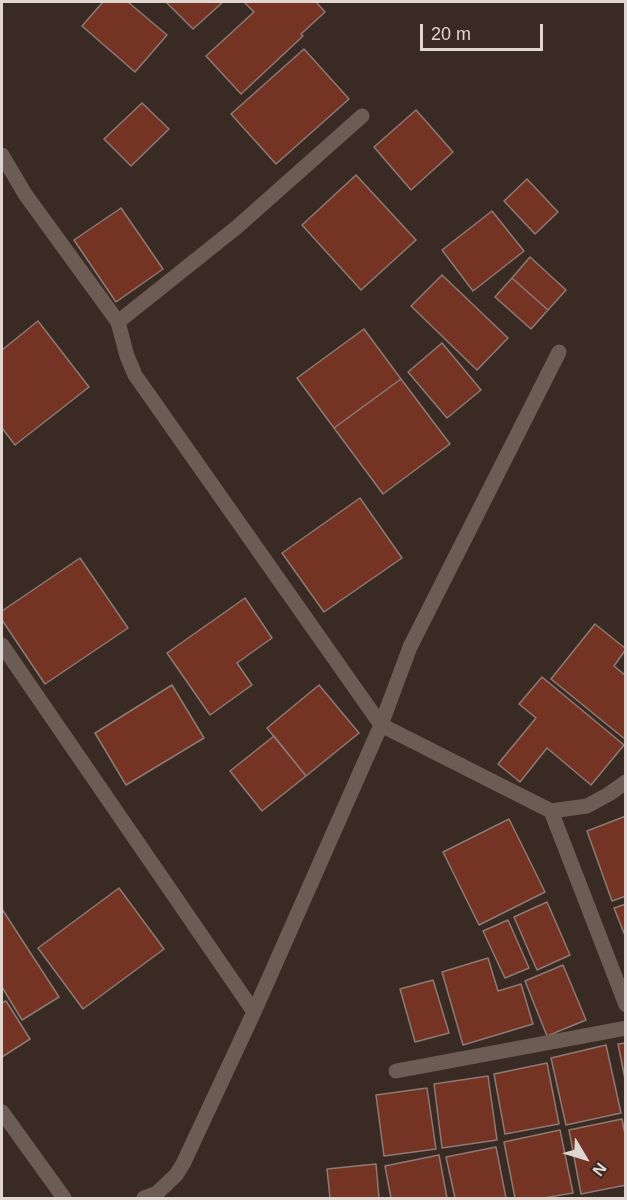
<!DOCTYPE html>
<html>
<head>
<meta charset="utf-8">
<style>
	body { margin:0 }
	#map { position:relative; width:627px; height:1200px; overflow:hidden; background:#392b23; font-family:Arial,sans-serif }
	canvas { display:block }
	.frame { position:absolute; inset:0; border:3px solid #e0d6d1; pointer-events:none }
	.north { position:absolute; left:555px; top:1128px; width:60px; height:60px; -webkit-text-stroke:4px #392b23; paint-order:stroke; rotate:128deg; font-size:16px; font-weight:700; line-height:24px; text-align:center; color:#e0d6d1 }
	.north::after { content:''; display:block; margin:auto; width:21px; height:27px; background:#e0d6d1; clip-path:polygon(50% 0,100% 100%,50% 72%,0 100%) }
	.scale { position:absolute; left:420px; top:24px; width:123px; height:27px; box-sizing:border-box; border:3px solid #e0d6d1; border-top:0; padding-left:8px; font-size:18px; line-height:21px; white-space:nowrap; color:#e0d6d1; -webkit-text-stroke:4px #392b23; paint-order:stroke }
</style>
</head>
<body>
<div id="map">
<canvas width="627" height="1200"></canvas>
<div class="frame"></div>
<div class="north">N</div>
<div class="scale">20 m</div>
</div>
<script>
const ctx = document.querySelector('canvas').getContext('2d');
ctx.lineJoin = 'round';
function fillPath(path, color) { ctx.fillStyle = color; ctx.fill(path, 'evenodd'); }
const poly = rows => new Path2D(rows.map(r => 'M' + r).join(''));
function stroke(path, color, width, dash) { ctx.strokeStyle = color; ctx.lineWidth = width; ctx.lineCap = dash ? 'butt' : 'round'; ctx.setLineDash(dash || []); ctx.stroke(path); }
const building = poly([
	[103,2,128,2,167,35,135,72,82,26,103,2],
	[166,2,223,2,193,29,166,2],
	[244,2,316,2,325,12,301,34,303,36,241,94,206,56,254,12,244,2],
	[304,49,349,99,276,164,231,114,304,49],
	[142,103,169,129,131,166,104,139,142,103],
	[416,110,453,152,411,190,374,147,416,110],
	[356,175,416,240,361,290,302,225,356,175],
	[527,179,558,212,535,234,504,201,527,179],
	[121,208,163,269,116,302,74,240,121,208],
	[492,211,524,251,473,291,442,250,492,211],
	[530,257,566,290,548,310,512,278,530,257],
	[442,275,508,338,477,370,411,306,442,275],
	[512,278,548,310,531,329,495,297,512,278],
	[38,321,89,387,15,445,2,428,2,350,38,321],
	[364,329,401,379,334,428,297,378,364,329],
	[442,343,481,390,447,418,408,372,442,343],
	[401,379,450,444,383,494,334,428,401,379],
	[360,498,402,558,324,612,282,553,360,498],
	[80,558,128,628,45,684,2,620,2,611,80,558],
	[245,598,272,638,237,663,252,685,210,715,167,653,245,598],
	[595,624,626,649,614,666,626,676,626,740,551,679,595,624],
	[542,677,624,745,591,785,547,748,520,782,498,764,536,718,519,704,542,677],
	[172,685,204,738,126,785,95,733,172,685],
	[319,685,359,733,306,776,267,728,319,685],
	[274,736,306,776,262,811,230,771,274,736],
	[626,816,626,896,612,901,587,831,626,816],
	[509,819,545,892,479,925,443,852,509,819],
	[119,888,164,949,83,1009,38,948,119,888],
	[547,902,570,955,537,970,514,917,547,902],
	[626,904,626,938,614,908,626,904],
	[2,909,59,997,22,1020,2,987,2,909],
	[508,920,529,968,505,978,483,931,508,920],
	[488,958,498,991,521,984,533,1024,463,1045,442,972,488,958],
	[563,965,586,1020,547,1036,525,981,563,965],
	[433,980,449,1033,415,1042,400,989,433,980],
	[6,1001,30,1039,2,1057,2,1003,6,1001],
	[626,1043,626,1084,618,1044,626,1043],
	[606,1045,621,1113,566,1125,551,1058,606,1045],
	[547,1063,559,1124,505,1134,494,1074,547,1063],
	[488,1076,497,1140,442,1148,434,1084,488,1076],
	[427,1088,436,1149,384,1156,376,1095,427,1088],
	[622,1119,626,1139,626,1185,581,1194,569,1130,622,1119],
	[560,1130,573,1193,543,1198,515,1198,504,1142,560,1130],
	[496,1147,506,1198,455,1198,446,1157,496,1147],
	[439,1155,447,1198,391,1198,385,1166,439,1155],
	[376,1164,379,1198,330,1198,327,1169,376,1164]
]);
const minor = poly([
	[362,116,237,227,118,322,127,356,135,375,381,725,551,811,587,806,609,794,626,782],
	[2,155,25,194,118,322],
	[2,645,254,1012],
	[551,811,626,1005],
	[396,1071,626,1028],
	[2,1112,64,1198],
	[144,1198,157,1193,176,1175,183,1164,254,1012,381,725,410,647,559,352]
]);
fillPath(building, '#743323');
stroke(building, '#8d7a75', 1.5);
stroke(minor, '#6c5c53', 15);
</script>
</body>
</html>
